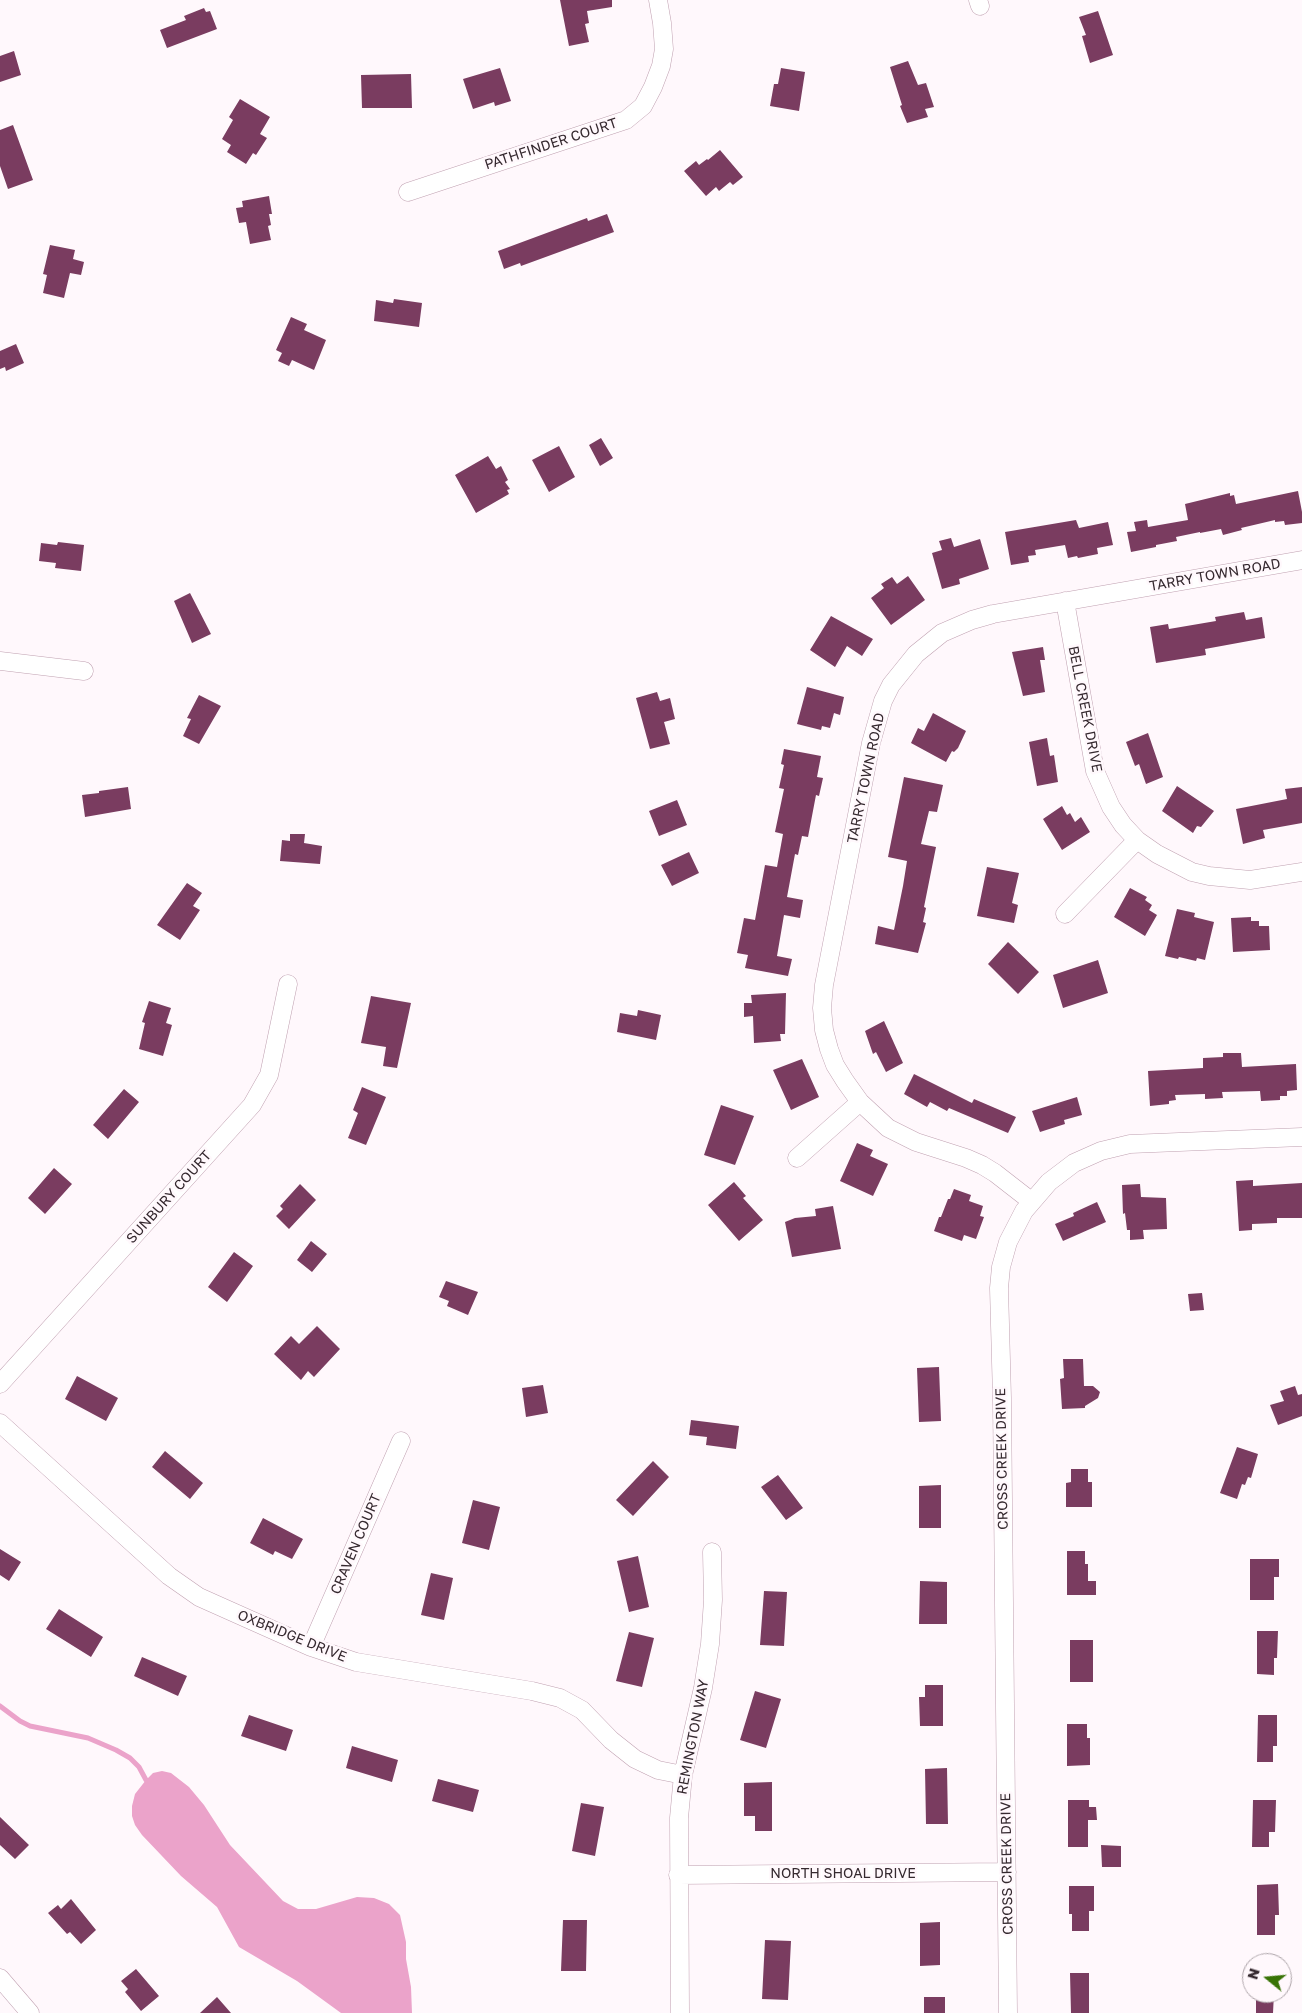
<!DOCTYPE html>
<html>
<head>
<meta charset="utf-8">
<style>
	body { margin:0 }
	#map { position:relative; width:1302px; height:2013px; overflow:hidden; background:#fff8fc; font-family:"Golos Text",sans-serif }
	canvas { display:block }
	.north { position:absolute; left:1242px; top:1953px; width:50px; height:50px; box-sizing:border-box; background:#fff8fc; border:1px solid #aea5aa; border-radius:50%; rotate:287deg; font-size:14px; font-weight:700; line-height:20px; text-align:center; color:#35292f }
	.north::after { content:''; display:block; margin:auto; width:18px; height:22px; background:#387305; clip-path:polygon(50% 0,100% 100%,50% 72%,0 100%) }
</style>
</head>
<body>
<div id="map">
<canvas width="1302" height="2013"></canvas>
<div class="north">N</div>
</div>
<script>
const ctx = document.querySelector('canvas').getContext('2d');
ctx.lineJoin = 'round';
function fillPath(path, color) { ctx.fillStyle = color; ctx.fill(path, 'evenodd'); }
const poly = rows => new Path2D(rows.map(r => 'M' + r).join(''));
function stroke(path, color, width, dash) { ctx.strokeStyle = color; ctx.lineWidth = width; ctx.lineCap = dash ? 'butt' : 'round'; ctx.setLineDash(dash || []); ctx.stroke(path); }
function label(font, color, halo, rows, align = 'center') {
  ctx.font = font + ' "Golos Text",sans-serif'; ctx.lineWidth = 5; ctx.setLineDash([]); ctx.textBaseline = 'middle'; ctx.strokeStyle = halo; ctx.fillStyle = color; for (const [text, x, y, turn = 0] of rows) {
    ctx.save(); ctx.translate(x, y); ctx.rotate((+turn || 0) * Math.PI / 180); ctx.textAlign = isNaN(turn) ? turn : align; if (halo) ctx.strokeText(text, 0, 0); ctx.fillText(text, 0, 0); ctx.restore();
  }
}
const water = poly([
	[162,1771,171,1773,189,1787,204,1805,230,1845,283,1901,298,1909,316,1909,357,1897,374,1898,389,1904,400,1915,406,1942,406,1959,411,1987,412,2013,341,2013,297,1981,239,1947,217,1907,181,1876,142,1835,135,1825,132,1816,132,1806,135,1794,146,1780,153,1773]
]);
const stream = poly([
	[0,1706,20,1721,30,1726,88,1738,116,1750,130,1758,139,1767,146,1780]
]);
const building = poly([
	[560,0,612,0,612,7,587,11,589,23,585,24,589,42,569,46],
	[204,8,206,12,210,11,217,29,167,48,160,30,186,20,184,16],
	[1098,11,1113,55,1090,63,1082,36,1086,35,1079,17],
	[14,51,21,75,0,82,0,56],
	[908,61,918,85,926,83,934,107,925,109,928,117,907,123,900,106,902,105,890,67],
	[500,68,511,101,495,106,494,102,473,109,463,79],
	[781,68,805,72,799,111,770,106,774,84,778,84],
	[411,74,412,108,362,108,361,75],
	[240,99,270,117,260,134,267,138,256,155,253,153,246,164,227,152,231,145,222,139,233,120,229,117],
	[13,125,33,180,8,189,0,166,0,130],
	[720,150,743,177,733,185,730,182,719,191,716,187,706,196,684,171,696,161,699,165,707,159,708,160],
	[269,196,272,214,269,214,271,225,268,226,271,240,250,244,246,222,239,223,236,208,243,207,242,201],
	[607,214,614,232,521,266,520,263,504,269,498,251,587,218,588,221],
	[50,245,75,250,73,259,84,262,81,275,70,273,64,298,43,293,47,275,43,274],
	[394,299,422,303,419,327,374,321,376,300,393,303],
	[291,317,307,324,304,330,326,340,314,370,292,360,289,366,278,361,282,353,276,350],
	[16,344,24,363,6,371,5,367,0,369,0,351],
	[601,438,613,458,600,466,589,445],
	[559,446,575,477,549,492,532,460],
	[488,456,496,469,501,466,508,480,505,482,510,489,507,490,509,494,476,513,455,475],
	[1298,491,1302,512,1302,523,1285,525,1284,521,1275,522,1275,520,1241,528,1242,530,1223,535,1221,529,1200,533,1200,532,1176,537,1177,541,1156,545,1156,547,1131,552,1127,532,1136,531,1134,522,1147,520,1148,527,1188,520,1185,504,1230,493,1230,496,1234,495,1236,504],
	[1076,520,1079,528,1108,522,1113,545,1097,548,1098,554,1078,558,1077,556,1068,558,1065,545,1035,550,1036,555,1028,556,1029,562,1011,565,1005,532],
	[951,538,954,547,980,539,989,569,959,579,960,584,942,589,932,553,942,550,939,541],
	[58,542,84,545,81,571,55,568,56,563,39,561,41,543,57,545],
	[908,576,925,600,891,625,871,598,884,588,881,584,892,577,897,584],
	[190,593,211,634,192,643,174,601],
	[1244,612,1246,620,1262,617,1265,638,1205,649,1206,655,1156,663,1150,627,1168,624,1169,629,1216,621,1215,617],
	[831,616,873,639,862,656,847,646,835,667,810,650],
	[1043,647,1045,660,1040,660,1045,692,1023,696,1012,652],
	[807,687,844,697,840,715,834,713,830,728,822,726,821,730,797,724],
	[657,692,660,701,670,698,675,719,664,722,670,744,650,749,636,698],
	[199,695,221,706,199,744,183,736,191,719,187,718],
	[933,713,966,731,958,748,954,752,952,751,946,762,911,743,918,728,924,731],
	[1148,733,1163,777,1146,784,1139,764,1135,766,1126,742],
	[1047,738,1050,756,1054,755,1058,782,1037,786,1029,742],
	[784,749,821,756,817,777,823,778,819,796,816,795,808,837,802,836,798,855,795,854,787,897,803,900,800,918,784,915,777,956,792,959,788,976,745,968,748,955,737,953,744,918,755,920,765,865,777,867,783,834,775,832,784,789,779,788,784,765,781,764],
	[904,777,943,785,937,812,929,811,921,844,936,847,924,907,926,908,923,922,926,923,918,953,875,944,878,926,894,930,903,886,907,861,888,857],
	[1177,786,1214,811,1201,827,1197,826,1193,833,1162,811],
	[128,787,131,809,85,817,82,795,99,793,99,791],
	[1302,787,1302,823,1263,830,1265,838,1243,844,1236,809,1287,799,1285,789],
	[677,800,687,825,659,836,649,811],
	[1062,806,1067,815,1070,813,1075,822,1081,817,1090,832,1062,850,1043,819],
	[290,834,305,834,304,843,322,846,320,864,280,861,282,840,290,841],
	[689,852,699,873,672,886,661,865],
	[987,867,1019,873,1012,903,1018,905,1014,923,977,916],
	[187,883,202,893,193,906,200,910,180,940,157,925],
	[1130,888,1147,897,1145,900,1152,905,1149,910,1157,915,1145,936,1114,917],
	[1177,909,1195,913,1194,917,1214,922,1205,960,1197,958,1196,961,1179,957,1178,959,1165,956],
	[1251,917,1251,921,1259,921,1259,926,1269,926,1270,950,1233,952,1231,918],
	[1008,942,1039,972,1018,994,988,964],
	[1098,960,1108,993,1063,1008,1053,975],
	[786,993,785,1034,780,1034,781,1041,754,1043,753,1016,744,1017,744,1003,752,1003,751,995],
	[371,996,411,1003,397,1068,383,1066,386,1047,361,1043],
	[149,1001,171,1008,166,1023,172,1025,163,1056,139,1049,145,1023,142,1022],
	[638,1010,661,1015,656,1040,617,1032,620,1013,637,1016],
	[884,1021,903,1063,886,1072,876,1052,873,1054,865,1031],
	[1223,1053,1241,1053,1242,1067,1296,1064,1297,1090,1287,1091,1287,1096,1280,1096,1280,1100,1261,1101,1260,1091,1222,1092,1223,1098,1205,1099,1205,1094,1175,1095,1176,1100,1169,1101,1169,1104,1150,1106,1148,1071,1203,1068,1203,1058,1223,1057],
	[802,1059,819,1097,791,1110,773,1070],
	[914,1074,972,1103,974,1099,1016,1117,1008,1133,949,1108,947,1111,930,1102,927,1107,904,1094],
	[362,1087,386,1097,366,1145,348,1138,358,1113,353,1110],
	[124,1089,139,1102,108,1139,93,1125],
	[1077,1097,1082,1115,1064,1120,1065,1124,1040,1132,1032,1111],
	[721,1105,754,1116,735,1165,704,1155],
	[857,1143,873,1150,870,1156,888,1164,873,1196,840,1181],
	[54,1168,72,1184,45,1214,28,1198],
	[1253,1180,1253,1186,1302,1183,1302,1218,1277,1218,1277,1223,1252,1224,1252,1230,1239,1231,1236,1181],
	[734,1182,746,1196,743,1198,763,1220,739,1241,708,1205],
	[300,1184,316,1200,289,1229,276,1216,283,1209,280,1206],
	[1140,1184,1141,1197,1166,1198,1167,1229,1143,1230,1144,1239,1130,1240,1130,1230,1127,1230,1125,1213,1123,1214,1122,1185],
	[954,1189,971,1195,969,1201,983,1206,980,1216,984,1217,976,1239,964,1235,962,1241,934,1231,939,1217,941,1217,948,1199,950,1199],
	[1097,1202,1106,1222,1063,1241,1055,1224,1074,1216,1073,1213],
	[833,1206,841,1249,792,1257,785,1222,795,1218,816,1216,815,1209],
	[311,1241,327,1254,312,1272,297,1260],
	[234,1252,253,1266,227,1302,208,1287],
	[446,1281,478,1292,468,1315,447,1306,449,1301,439,1297],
	[1202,1293,1204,1310,1190,1311,1188,1294],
	[317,1326,340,1349,314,1377,308,1371,301,1380,274,1354,291,1336,299,1344],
	[1063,1359,1083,1359,1084,1386,1093,1386,1100,1392,1098,1398,1085,1406,1085,1408,1062,1409,1060,1379,1064,1378],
	[939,1367,941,1421,919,1422,917,1368],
	[77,1376,118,1398,106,1421,65,1399],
	[543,1385,548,1413,526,1417,522,1388],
	[1295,1386,1298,1395,1302,1394,1302,1416,1278,1425,1270,1405,1284,1401,1280,1391],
	[691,1420,739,1426,736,1449,706,1445,707,1437,689,1435],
	[1237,1447,1258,1454,1251,1478,1248,1477,1245,1485,1242,1484,1237,1499,1220,1493],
	[165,1451,203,1483,190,1499,152,1467],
	[653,1461,669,1477,633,1516,616,1500],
	[1071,1469,1088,1469,1088,1482,1092,1482,1092,1507,1066,1507,1066,1483,1071,1482],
	[778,1475,803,1508,786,1520,761,1487],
	[941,1485,941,1528,919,1528,919,1486],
	[473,1500,500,1507,489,1550,462,1543],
	[263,1518,303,1539,292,1559,275,1551,273,1555,250,1543],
	[0,1549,21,1562,9,1581,0,1575],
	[1067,1551,1085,1551,1085,1564,1088,1564,1088,1581,1096,1581,1096,1595,1067,1595],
	[638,1556,649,1607,629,1612,617,1561],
	[1250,1559,1279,1559,1279,1577,1274,1577,1274,1600,1250,1600],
	[431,1573,453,1578,444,1620,421,1615],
	[920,1581,947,1582,947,1624,919,1624],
	[764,1591,787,1592,784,1646,760,1645],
	[59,1609,103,1637,91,1657,46,1629],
	[1257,1631,1278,1631,1277,1658,1274,1658,1274,1675,1257,1674],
	[629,1632,654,1638,642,1687,616,1681],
	[1070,1640,1093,1640,1093,1682,1070,1682],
	[142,1657,187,1676,178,1696,134,1676],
	[925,1685,943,1685,943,1726,920,1726,919,1697,925,1697],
	[755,1691,781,1699,766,1748,740,1740],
	[249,1715,293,1730,286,1751,241,1736],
	[1258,1715,1277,1715,1277,1746,1273,1746,1273,1762,1257,1762],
	[1067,1724,1087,1724,1087,1738,1090,1738,1090,1765,1067,1766],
	[352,1746,398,1760,392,1782,346,1768],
	[947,1768,948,1824,926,1824,925,1769],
	[438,1779,479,1790,473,1812,432,1801],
	[772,1782,772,1831,755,1831,755,1816,744,1816,744,1783],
	[1068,1800,1089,1800,1089,1807,1096,1807,1097,1820,1088,1820,1088,1847,1068,1847],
	[1253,1800,1276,1800,1275,1832,1269,1832,1269,1847,1252,1847],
	[581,1803,604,1807,595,1856,572,1851],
	[0,1817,29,1845,15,1859,0,1845],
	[1101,1845,1121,1846,1121,1867,1102,1867],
	[1278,1884,1279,1915,1275,1915,1275,1935,1257,1935,1257,1885],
	[1069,1886,1094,1886,1094,1911,1089,1911,1089,1931,1072,1931,1072,1914,1069,1914],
	[71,1899,96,1930,81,1944,70,1932,67,1934,48,1913,58,1905,61,1909],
	[563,1920,587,1920,586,1971,561,1971],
	[940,1922,940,1965,920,1966,920,1923],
	[765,1940,791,1941,788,2000,762,1999],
	[136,1969,159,1996,141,2011,125,1992,128,1989,121,1981],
	[1070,1973,1089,1973,1089,2013,1071,2013],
	[1256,1993,1274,1993,1273,2013,1256,2013],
	[217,1997,231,2013,200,2013],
	[924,1997,945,1997,945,2013,924,2013]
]);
const street = poly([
	[978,0,980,6],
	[408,192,626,120,643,106,653,87,661,66,664,49,662,23,658,0],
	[1065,601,1095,771,1111,807,1123,825,1137,840,1157,854,1192,872,1209,876,1250,880,1302,872],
	[0,661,84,671],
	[1065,914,1137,840],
	[797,1158,860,1102],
	[1031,1201,995,1173,982,1165,966,1158,916,1142,888,1128,860,1102,845,1081,835,1065,829,1049,824,1030,822,1008,824,985,871,743,883,701,891,685,916,654,942,633,972,620,993,614,1302,560],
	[0,1384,252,1105,269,1075,288,984],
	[0,1423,169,1576,199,1597,311,1647,356,1662,532,1691,560,1698,582,1710,611,1740,635,1759,658,1770,683,1775],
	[311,1647,401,1441],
	[678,1875,1007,1872],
	[0,1978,30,2013],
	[680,2013,679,1818,683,1775,703,1688,710,1644,713,1600,712,1552],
	[1008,2013,1002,1398,999,1288,1001,1267,1008,1242,1024,1211,1049,1182,1074,1163,1101,1151,1130,1144,1302,1137]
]);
const streetNames = [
	["PATHFINDER COURT",551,144,-18],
	["TARRY TOWN ROAD",1215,575,-10],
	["BELL CREEK DRIVE",1085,709,79],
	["TARRY TOWN ROAD",866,778,-78],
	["SUNBURY COURT",169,1197,-48],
	["CROSS CREEK DRIVE",1002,1459,-91],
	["CRAVEN COURT",356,1544,-67],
	["OXBRIDGE DRIVE",292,1636,22],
	["REMINGTON WAY",693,1737,-79],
	["CROSS CREEK DRIVE",1007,1864,-91],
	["NORTH SHOAL DRIVE",843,1874]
];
fillPath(water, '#eba3ca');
stroke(stream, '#eba3ca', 5);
fillPath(building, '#7a3c60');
stroke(street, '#c0a1b1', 19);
stroke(street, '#fff', 18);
label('14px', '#35292f', '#fff8fc', streetNames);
</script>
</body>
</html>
